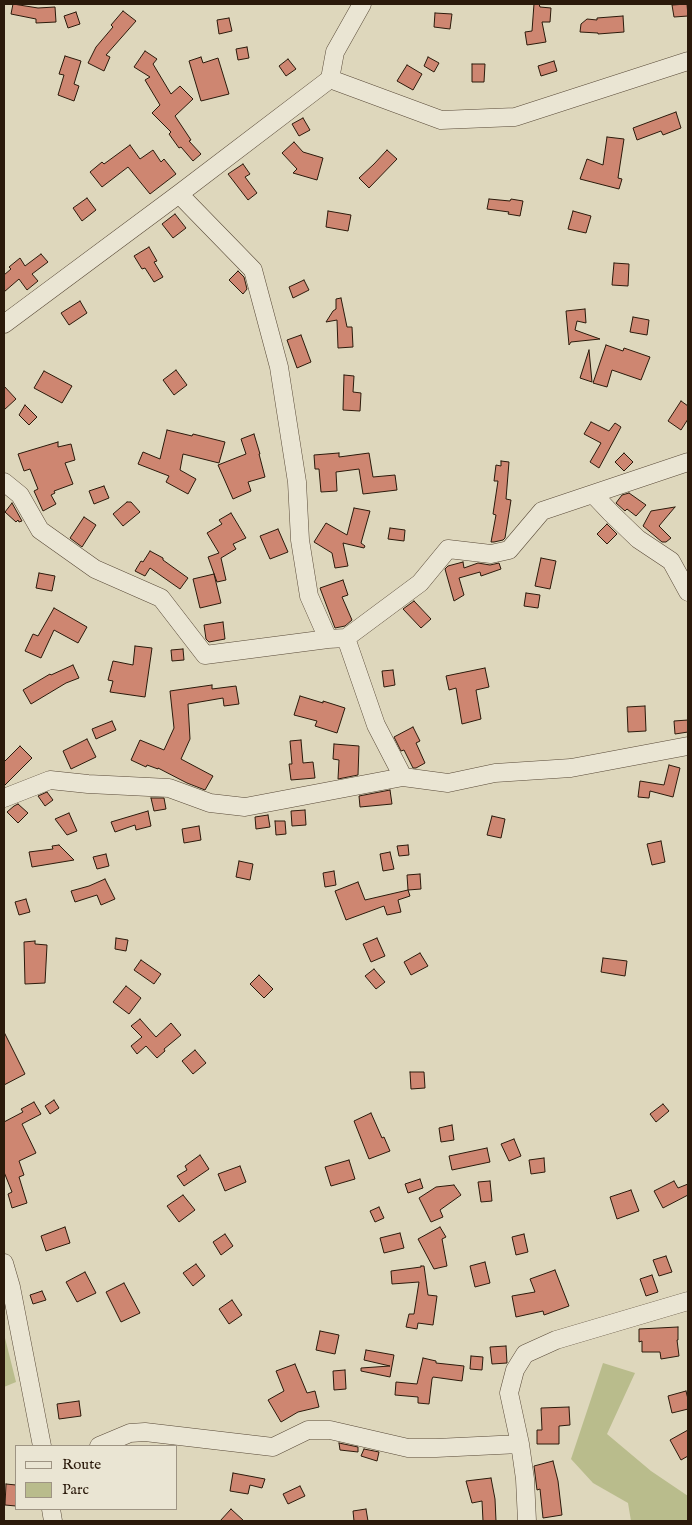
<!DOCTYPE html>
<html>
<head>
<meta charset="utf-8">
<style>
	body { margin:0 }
	#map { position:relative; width:692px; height:1525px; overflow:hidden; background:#ded7bc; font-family:"IM FELL English",serif }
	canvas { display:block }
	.frame { position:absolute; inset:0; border:5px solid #2b1a0b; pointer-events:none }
	.legend { position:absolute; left:15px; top:1445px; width:162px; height:65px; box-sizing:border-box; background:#eae5d3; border:1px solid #9e9483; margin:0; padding:6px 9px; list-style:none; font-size:15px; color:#2b1a0b }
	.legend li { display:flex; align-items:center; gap:10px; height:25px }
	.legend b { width:25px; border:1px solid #9e9483 }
</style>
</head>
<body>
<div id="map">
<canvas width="692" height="1525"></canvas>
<div class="frame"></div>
<ul class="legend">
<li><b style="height:6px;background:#eae5d3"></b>Route</li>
<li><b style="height:14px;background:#b9bc8c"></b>Parc</li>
</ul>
</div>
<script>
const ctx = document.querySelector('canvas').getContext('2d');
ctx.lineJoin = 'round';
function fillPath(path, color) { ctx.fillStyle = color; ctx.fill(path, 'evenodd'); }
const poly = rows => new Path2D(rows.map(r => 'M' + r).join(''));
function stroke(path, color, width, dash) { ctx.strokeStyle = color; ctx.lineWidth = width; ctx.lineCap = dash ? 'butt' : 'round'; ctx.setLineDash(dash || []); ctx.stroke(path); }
const green = poly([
	[4,1334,16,1382,4,1387],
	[603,1363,635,1373,607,1434,651,1471,688,1496,688,1521,631,1521,628,1503,593,1483,571,1459]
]);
const building = poly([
	[13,4,38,8,55,7,56,22,36,23,36,19,11,14,13,4],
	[534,4,539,4,540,7,551,8,550,22,542,22,546,42,527,45,525,32,532,31,534,4],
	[687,4,688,16,674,17,672,5,687,4],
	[123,11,136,21,106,55,110,57,104,71,88,63,96,47,113,27,111,25,123,11],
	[76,12,80,24,68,28,64,16,76,12],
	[435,13,452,14,450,29,434,27,435,13],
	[623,16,624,32,598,34,598,33,580,32,581,24,587,19,597,20,597,18,623,16],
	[229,18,232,31,219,34,217,20,229,18],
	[247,47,249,58,238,60,236,49,247,47],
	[145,51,157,59,153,64,171,94,180,86,193,99,175,116,191,140,189,141,201,154,193,161,181,147,179,148,169,134,171,132,152,113,160,105,145,80,150,77,134,67,145,51],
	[65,56,81,61,74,84,79,86,74,101,58,95,64,75,59,74,65,56],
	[201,57,203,63,218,58,229,94,201,101,189,61,201,57],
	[428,57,439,63,434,72,424,66,428,57],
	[288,59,296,69,286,76,279,66,288,59],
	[554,61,557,71,541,76,538,66,554,61],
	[472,64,485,64,484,82,472,82,472,64],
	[407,65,422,74,413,90,397,81,407,65],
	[676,112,681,128,663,135,661,131,637,140,633,128,676,112],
	[303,118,310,130,299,136,292,124,303,118],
	[607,137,624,139,618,178,622,179,619,189,580,179,587,159,603,165,607,137],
	[294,142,303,152,323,158,317,180,293,173,297,169,282,153,294,142],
	[130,145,140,159,153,150,161,162,164,159,176,174,150,194,128,167,102,187,90,172,102,162,104,164,130,145],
	[387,150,397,159,369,188,359,178,374,164,387,150],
	[243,164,250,174,245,177,257,193,248,200,228,174,243,164],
	[87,198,96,210,82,221,73,208,87,198],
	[489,199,510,201,511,199,523,201,520,216,508,214,509,212,487,209,489,199],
	[328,211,351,215,348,231,326,227,328,211],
	[573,211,591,216,586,233,568,229,573,211],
	[175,214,186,228,173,238,162,224,175,214],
	[149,247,157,261,154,262,163,277,154,282,145,268,142,269,134,256,149,247],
	[41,254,48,262,32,274,38,281,27,290,19,279,4,292,4,275,11,269,9,267,20,258,25,266,41,254],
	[614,263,629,264,628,286,612,285,614,263],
	[238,271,244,277,247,289,243,294,229,280,238,271],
	[304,280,309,290,293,298,289,287,304,280],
	[341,298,347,327,352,327,353,347,338,348,337,320,326,322,333,311,336,309,336,299,341,298],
	[80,301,87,313,69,325,61,313,80,301],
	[585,309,586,323,577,321,575,330,600,339,571,342,569,345,566,311,585,309],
	[633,317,649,320,647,335,630,332,633,317],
	[301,335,311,362,297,368,287,340,301,335],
	[606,345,623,351,624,348,650,357,641,380,612,370,607,387,593,383,606,345],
	[589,350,592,382,580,378,589,350],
	[176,370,187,385,174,395,163,380,176,370],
	[44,371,72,386,62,403,34,388,44,371],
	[344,375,354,376,353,392,361,393,360,411,343,410,344,375],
	[4,386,16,399,4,410,4,386],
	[681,401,688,406,688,419,681,430,668,421,681,401],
	[25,405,37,417,29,425,19,415,25,405],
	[591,422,609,431,615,423,621,427,599,468,590,462,601,443,584,434,591,422],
	[167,430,192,436,193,434,225,442,219,463,183,454,180,470,196,479,188,494,166,482,169,476,138,464,143,452,160,459,167,430],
	[254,434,260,454,259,454,265,477,248,482,251,491,233,499,218,465,246,454,241,439,254,434],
	[58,442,58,447,71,444,75,460,65,463,73,484,54,491,55,493,51,495,56,504,43,511,34,491,38,489,30,469,24,471,18,454,58,442],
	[339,453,339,457,369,453,373,477,395,475,397,490,363,494,359,469,336,472,337,491,321,492,319,469,315,469,314,455,339,453],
	[624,453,633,462,624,471,615,462,624,453],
	[501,461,509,462,506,499,511,500,505,538,503,540,494,542,491,542,496,515,493,514,498,481,494,481,496,465,501,466,501,461],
	[104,486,109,498,94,504,89,491,104,486],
	[629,493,646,505,636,516,627,509,625,511,616,503,622,495,629,493],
	[127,502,131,502,140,512,123,526,113,514,127,502],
	[12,503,22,521,19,522,18,520,16,522,5,512,12,503],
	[675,507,659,526,671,538,666,542,662,542,643,526,651,511,675,507],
	[354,508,370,511,361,543,365,546,364,548,343,543,348,566,335,568,332,553,314,542,326,523,347,535,354,508],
	[231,513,246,538,233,544,236,549,221,558,226,580,217,582,208,557,219,553,207,533,222,524,219,520,231,513],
	[84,517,96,525,82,547,70,538,84,517],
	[607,524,617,534,607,544,597,534,607,524],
	[390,528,405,530,404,541,388,539,390,528],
	[278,529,288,552,270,559,260,536,278,529],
	[150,551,163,558,163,560,188,578,180,589,150,568,145,576,135,571,141,561,143,562,150,551],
	[541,558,556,561,550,589,535,586,541,558],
	[463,562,464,568,478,563,490,565,499,563,501,569,481,576,480,572,459,578,464,595,454,601,445,569,448,566,463,562],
	[39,573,55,576,52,591,36,588,39,573],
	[214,574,221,603,200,608,193,579,214,574],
	[343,580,348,595,342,597,352,620,345,626,335,628,320,588,343,580],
	[526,593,540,595,538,608,524,606,526,593],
	[414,601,431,619,421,628,403,609,414,601],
	[54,608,87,627,78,643,54,630,41,658,25,651,33,634,38,636,54,608],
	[223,622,225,639,209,642,206,639,204,625,223,622],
	[135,646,152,648,145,697,110,692,113,681,108,680,113,661,133,665,135,646],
	[183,649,184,660,172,661,171,650,183,649],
	[73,665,79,678,66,683,31,704,23,690,50,674,51,675,73,665],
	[485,668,489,687,476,690,481,719,462,724,456,688,449,690,446,676,485,668],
	[393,670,395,685,384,687,382,671,393,670],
	[212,685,212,689,236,686,239,704,224,706,223,698,188,704,190,739,181,759,213,776,205,790,187,783,158,768,158,769,147,765,146,767,131,760,140,740,164,750,174,728,170,691,212,685],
	[300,696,323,703,323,701,345,708,337,733,315,726,317,721,294,715,300,696],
	[645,706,646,731,628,732,627,707,645,706],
	[688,720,688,732,675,734,674,721,688,720],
	[112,721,116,730,96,739,92,729,112,721],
	[413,727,420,741,416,743,425,763,416,768,413,768,404,750,401,751,394,737,413,727],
	[87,739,96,757,71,769,63,751,87,739],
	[301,740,303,763,313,762,315,778,291,780,289,764,292,764,290,741,301,740],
	[334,744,359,746,358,775,338,779,339,760,333,759,334,744],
	[20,746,32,758,4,786,4,762,20,746],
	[669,765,680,768,673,797,650,791,649,798,638,797,640,781,664,785,669,765],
	[390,790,392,804,360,807,359,796,390,790],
	[47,792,53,800,45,806,38,796,47,792],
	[151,798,164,798,166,809,154,811,151,798],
	[18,804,28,813,18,823,7,812,14,806,18,804],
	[305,810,306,825,292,826,291,811,305,810],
	[148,811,151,826,136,830,135,825,115,832,111,822,148,811],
	[69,813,77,831,67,835,55,819,69,813],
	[268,815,270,827,256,829,255,817,268,815],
	[492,816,505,819,501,838,487,835,492,816],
	[275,821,285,821,286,834,276,835,275,821],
	[199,826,201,840,184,843,182,829,199,826],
	[661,841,665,862,652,865,647,844,661,841],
	[59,845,74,860,32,867,29,852,53,849,52,846,59,845],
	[408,845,409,855,399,856,397,846,408,845],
	[390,852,394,869,383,871,380,854,390,852],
	[106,854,109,866,97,869,93,857,106,854],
	[239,861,253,864,250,880,236,877,239,861],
	[334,871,336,885,325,887,323,873,334,871],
	[420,874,421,889,408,890,407,875,420,874],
	[105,879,115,899,101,905,97,895,75,902,71,891,89,886,105,879],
	[358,882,365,900,408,890,410,896,398,900,401,912,387,915,384,906,346,920,335,891,358,882],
	[26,899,30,912,19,915,15,902,26,899],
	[116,938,128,940,126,951,115,949,116,938],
	[377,938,385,956,371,962,363,944,377,938],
	[35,941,35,944,47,945,45,983,25,984,24,942,35,941],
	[420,953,428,966,411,975,404,962,420,953],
	[603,958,627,961,625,976,601,972,603,958],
	[141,960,161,974,154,984,134,970,141,960],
	[374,969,385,982,376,989,365,976,374,969],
	[259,975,273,989,264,998,250,984,259,975],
	[126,986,141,998,129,1014,113,1002,126,986],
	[140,1019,156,1037,171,1023,181,1035,164,1049,165,1051,157,1058,146,1046,137,1054,131,1046,142,1037,131,1026,140,1019],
	[4,1032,25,1074,4,1085,4,1032],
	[195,1050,206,1063,193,1074,182,1061,195,1050],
	[410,1072,424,1072,425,1088,411,1089,410,1072],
	[54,1100,59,1108,50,1114,45,1106,54,1100],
	[34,1102,41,1114,22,1124,36,1153,19,1161,24,1175,19,1177,27,1203,12,1208,8,1194,12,1192,4,1172,4,1122,23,1112,21,1109,34,1102],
	[663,1104,669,1111,656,1122,650,1114,663,1104],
	[371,1113,382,1138,384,1137,390,1151,369,1159,354,1121,371,1113],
	[452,1125,454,1140,441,1142,439,1128,452,1125],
	[514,1139,521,1156,509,1161,501,1144,514,1139],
	[487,1148,490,1162,452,1170,449,1156,487,1148],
	[200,1155,209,1169,184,1186,177,1176,187,1170,185,1166,200,1155],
	[544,1158,545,1172,531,1174,529,1160,544,1158],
	[349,1160,355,1179,331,1186,325,1167,349,1160],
	[240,1166,246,1182,225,1191,218,1174,240,1166],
	[420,1179,423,1188,408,1193,405,1184,420,1179],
	[490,1181,492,1201,481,1202,478,1182,490,1181],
	[674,1181,678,1188,688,1184,688,1195,663,1208,654,1191,674,1181],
	[454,1185,461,1195,440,1210,443,1217,431,1222,419,1198,436,1187,454,1185],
	[631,1190,639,1211,617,1219,610,1197,631,1190],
	[183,1195,195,1210,179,1222,167,1206,183,1195],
	[379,1207,384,1218,375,1222,370,1211,379,1207],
	[65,1227,70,1243,46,1251,41,1236,65,1227],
	[440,1227,446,1237,442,1239,447,1266,434,1269,418,1239,440,1227],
	[400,1233,404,1248,384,1253,380,1238,400,1233],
	[225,1234,233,1246,221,1255,213,1242,225,1234],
	[524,1234,528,1252,516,1255,512,1237,524,1234],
	[666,1256,672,1272,659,1276,653,1260,666,1256],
	[485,1262,490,1283,475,1287,470,1266,485,1262],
	[196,1264,205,1276,193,1286,183,1273,196,1264],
	[421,1266,424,1266,428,1295,437,1296,433,1325,418,1323,417,1329,406,1327,409,1314,414,1314,419,1282,392,1284,391,1271,421,1267,421,1266],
	[555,1270,569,1306,544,1315,543,1311,516,1317,512,1296,535,1292,530,1279,555,1270],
	[85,1272,96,1293,77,1302,66,1282,85,1272],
	[652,1275,658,1292,646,1296,640,1279,652,1275],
	[124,1283,140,1313,121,1322,106,1292,124,1283],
	[42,1291,46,1300,33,1304,30,1295,42,1291],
	[232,1300,242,1315,229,1324,219,1309,232,1300],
	[678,1327,678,1340,677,1340,679,1356,661,1359,660,1352,642,1352,642,1341,639,1342,639,1329,678,1327],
	[320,1331,339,1335,335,1354,316,1350,320,1331],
	[506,1346,507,1363,492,1364,490,1347,506,1346],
	[366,1350,394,1355,390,1377,361,1371,361,1368,390,1366,364,1360,366,1350],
	[471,1356,483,1357,482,1370,470,1369,471,1356],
	[423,1358,436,1361,436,1363,464,1366,462,1381,433,1377,432,1379,429,1404,418,1403,418,1397,395,1395,396,1382,417,1384,423,1358],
	[295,1364,307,1393,315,1391,319,1407,298,1412,281,1422,268,1400,284,1391,276,1371,295,1364],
	[345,1370,346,1389,334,1390,333,1371,345,1370],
	[686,1391,688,1399,688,1409,672,1413,668,1396,686,1391],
	[79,1401,81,1416,59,1419,57,1404,79,1401],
	[569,1407,570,1425,559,1426,559,1444,537,1444,537,1430,542,1430,541,1408,569,1407],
	[688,1430,688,1456,681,1460,670,1440,688,1430],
	[339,1443,358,1447,358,1452,340,1450,339,1443],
	[364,1449,379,1452,377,1461,361,1456,364,1449],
	[553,1461,558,1481,562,1515,543,1518,540,1489,537,1490,534,1466,553,1461],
	[233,1473,265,1479,262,1488,250,1485,248,1494,230,1491,233,1473],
	[491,1478,495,1499,496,1521,483,1521,482,1501,472,1503,466,1481,491,1478],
	[6,1484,16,1485,16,1506,5,1505,6,1484],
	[300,1486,305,1496,288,1504,283,1494,300,1486],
	[231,1509,244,1521,220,1521,231,1509],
	[366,1509,368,1521,354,1521,353,1511,366,1509]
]);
const minor = poly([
	[330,79,335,52,362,4],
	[179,194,253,270,279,367,297,482,300,540,309,596,328,639],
	[4,324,179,194,330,79,441,120,515,117,688,61],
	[4,482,20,495,40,530,95,569,161,598,205,655,328,639,346,638,420,583,448,549,491,554,509,550,542,511,688,462],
	[593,494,611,513,638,539,671,561,688,592],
	[346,638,376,725,403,777],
	[4,798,50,780,88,784,169,788,210,803,245,807,403,777,448,783,495,773,571,768,688,746],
	[4,1263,11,1287,42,1446],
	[99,1446,130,1433,145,1432,273,1447,308,1430,330,1430,408,1448,436,1448,520,1444],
	[51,1509,53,1521],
	[527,1521,525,1479,520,1444,509,1393,515,1370,525,1354,556,1340,688,1301]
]);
fillPath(green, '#b9bc8c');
fillPath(building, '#ce8671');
stroke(building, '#2b1a0b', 1);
stroke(minor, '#584937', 19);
stroke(minor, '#eae5d3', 18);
</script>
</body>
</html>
